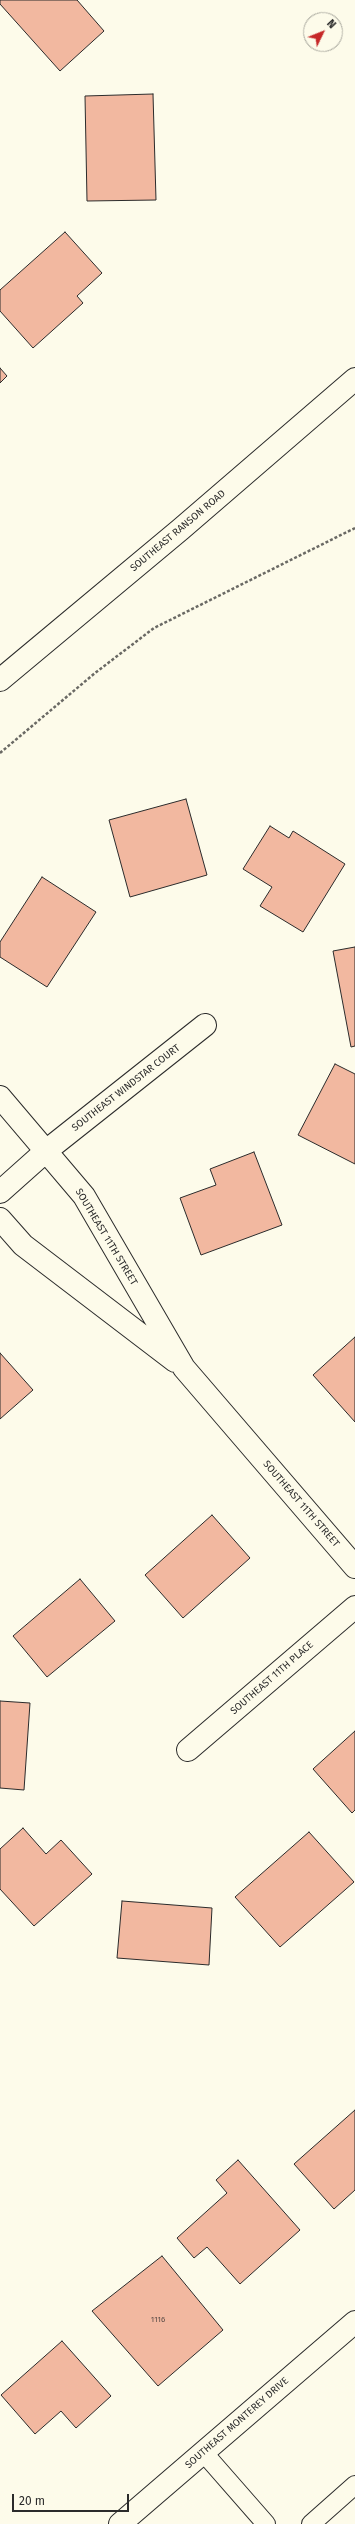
<!DOCTYPE html>
<html>
<head>
<meta charset="utf-8">
<style>
	body { margin:0 }
	#map { position:relative; width:355px; height:2524px; overflow:hidden; background:#fdfbea; font-family:"Fira Sans",sans-serif }
	canvas { display:block }
	.north { position:absolute; left:303px; top:12px; width:40px; height:40px; box-sizing:border-box; background:#fdfbea; border:1px solid #a9a89e; border-radius:50%; rotate:47deg; font-size:11px; font-weight:700; line-height:16px; text-align:center; color:#2b2b2b }
	.north::after { content:''; display:block; margin:auto; width:14px; height:18px; background:#c62828; clip-path:polygon(50% 0,100% 100%,50% 72%,0 100%) }
	.scale { position:absolute; left:12px; top:2494px; width:117px; height:18px; box-sizing:border-box; border:2px solid #2b2b2b; border-top:0; padding-left:5px; font-size:12px; line-height:14px; white-space:nowrap; color:#2b2b2b; -webkit-text-stroke:3px #fdfbea; paint-order:stroke }
</style>
</head>
<body>
<div id="map">
<canvas width="355" height="2524"></canvas>
<div class="north">N</div>
<div class="scale">20 m</div>
</div>
<script>
const ctx = document.querySelector('canvas').getContext('2d');
ctx.lineJoin = 'round';
function fillPath(path, color) { ctx.fillStyle = color; ctx.fill(path, 'evenodd'); }
const poly = rows => new Path2D(rows.map(r => 'M' + r).join(''));
function stroke(path, color, width, dash) { ctx.strokeStyle = color; ctx.lineWidth = width; ctx.lineCap = dash ? 'butt' : 'round'; ctx.setLineDash(dash || []); ctx.stroke(path); }
function label(font, color, halo, rows, align = 'center') {
  ctx.font = font + ' "Fira Sans",sans-serif'; ctx.lineWidth = 3; ctx.setLineDash([]); ctx.textBaseline = 'middle'; ctx.strokeStyle = halo; ctx.fillStyle = color; for (const [text, x, y, turn = 0] of rows) {
    ctx.save(); ctx.translate(x, y); ctx.rotate((+turn || 0) * Math.PI / 180); ctx.textAlign = isNaN(turn) ? turn : align; if (halo) ctx.strokeText(text, 0, 0); ctx.fillText(text, 0, 0); ctx.restore();
  }
}
const building = poly([
	[0,0,77,0,104,31,60,71,0,4,0,0],
	[153,94,156,200,87,201,85,96,153,94],
	[65,232,102,273,77,296,83,303,33,348,0,311,0,290,65,232],
	[0,368,7,376,0,383,0,368],
	[186,799,207,875,130,897,109,820,186,799],
	[270,826,289,838,293,831,345,864,303,932,260,906,272,887,243,869,270,826],
	[42,877,96,912,47,987,0,957,0,942,42,877],
	[355,947,355,1046,351,1047,333,951,355,947],
	[335,1064,355,1074,355,1164,298,1135,335,1064],
	[254,1152,282,1225,201,1255,180,1198,216,1185,210,1169,254,1152],
	[355,1337,355,1422,313,1375,355,1337],
	[0,1353,33,1390,0,1419,0,1353],
	[212,1515,250,1558,183,1618,145,1575,212,1515],
	[80,1579,115,1621,47,1677,13,1636,80,1579],
	[0,1701,30,1703,24,1790,0,1788,0,1701],
	[355,1731,355,1810,352,1813,313,1769,355,1731],
	[23,1828,46,1854,61,1840,92,1874,34,1926,0,1889,0,1849,23,1828],
	[309,1832,354,1882,280,1947,235,1897,309,1832],
	[122,1901,212,1908,209,1965,117,1958,122,1901],
	[355,2110,355,2190,334,2209,294,2164,355,2110],
	[238,2160,300,2230,240,2284,207,2247,194,2258,177,2238,227,2193,216,2180,238,2160],
	[162,2256,223,2330,158,2386,92,2311,162,2256],
	[62,2341,111,2396,76,2428,61,2411,35,2434,1,2395,62,2341]
]);
const path = poly([
	[0,753,95,673,154,628,355,528]
]);
const service = poly([
	[203,2452,266,2524],
	[311,2524,355,2485]
]);
const minor = poly([
	[0,1097,84,1196,184,1368,355,1567],
	[0,1192,46,1151,205,1025],
	[0,1219,23,1245,175,1361],
	[188,1750,355,1607],
	[120,2524,355,2322]
]);
const secondary = poly([
	[0,680,181,529,355,379]
]);
const numberNames = [
	["1116",158,2320]
];
const streetNames = [
	["SOUTHEAST RANSON ROAD",178,531,-40],
	["SOUTHEAST WINDSTAR COURT",126,1088,-38],
	["SOUTHEAST 11TH STREET",106,1237,59],
	["SOUTHEAST 11TH STREET",301,1504,49],
	["SOUTHEAST 11TH PLACE",272,1678,-41],
	["SOUTHEAST MONTEREY DRIVE",237,2423,-41]
];
fillPath(building, '#f2b8a0');
stroke(building, '#2b2b2b', 1);
stroke(service, '#2b2b2b', 20);
stroke(minor, '#2b2b2b', 24);
stroke(secondary, '#2b2b2b', 24);
stroke(path, '#6a6964', 2.5, [3, 2]);
stroke(service, '#fdfbea', 18);
stroke(minor, '#fdfbea', 22);
stroke(secondary, '#fdfbea', 22);
label('8px', '#5d4e48', null, numberNames);
label('10px', '#2b2b2b', '#fdfbea', streetNames);
</script>
</body>
</html>
